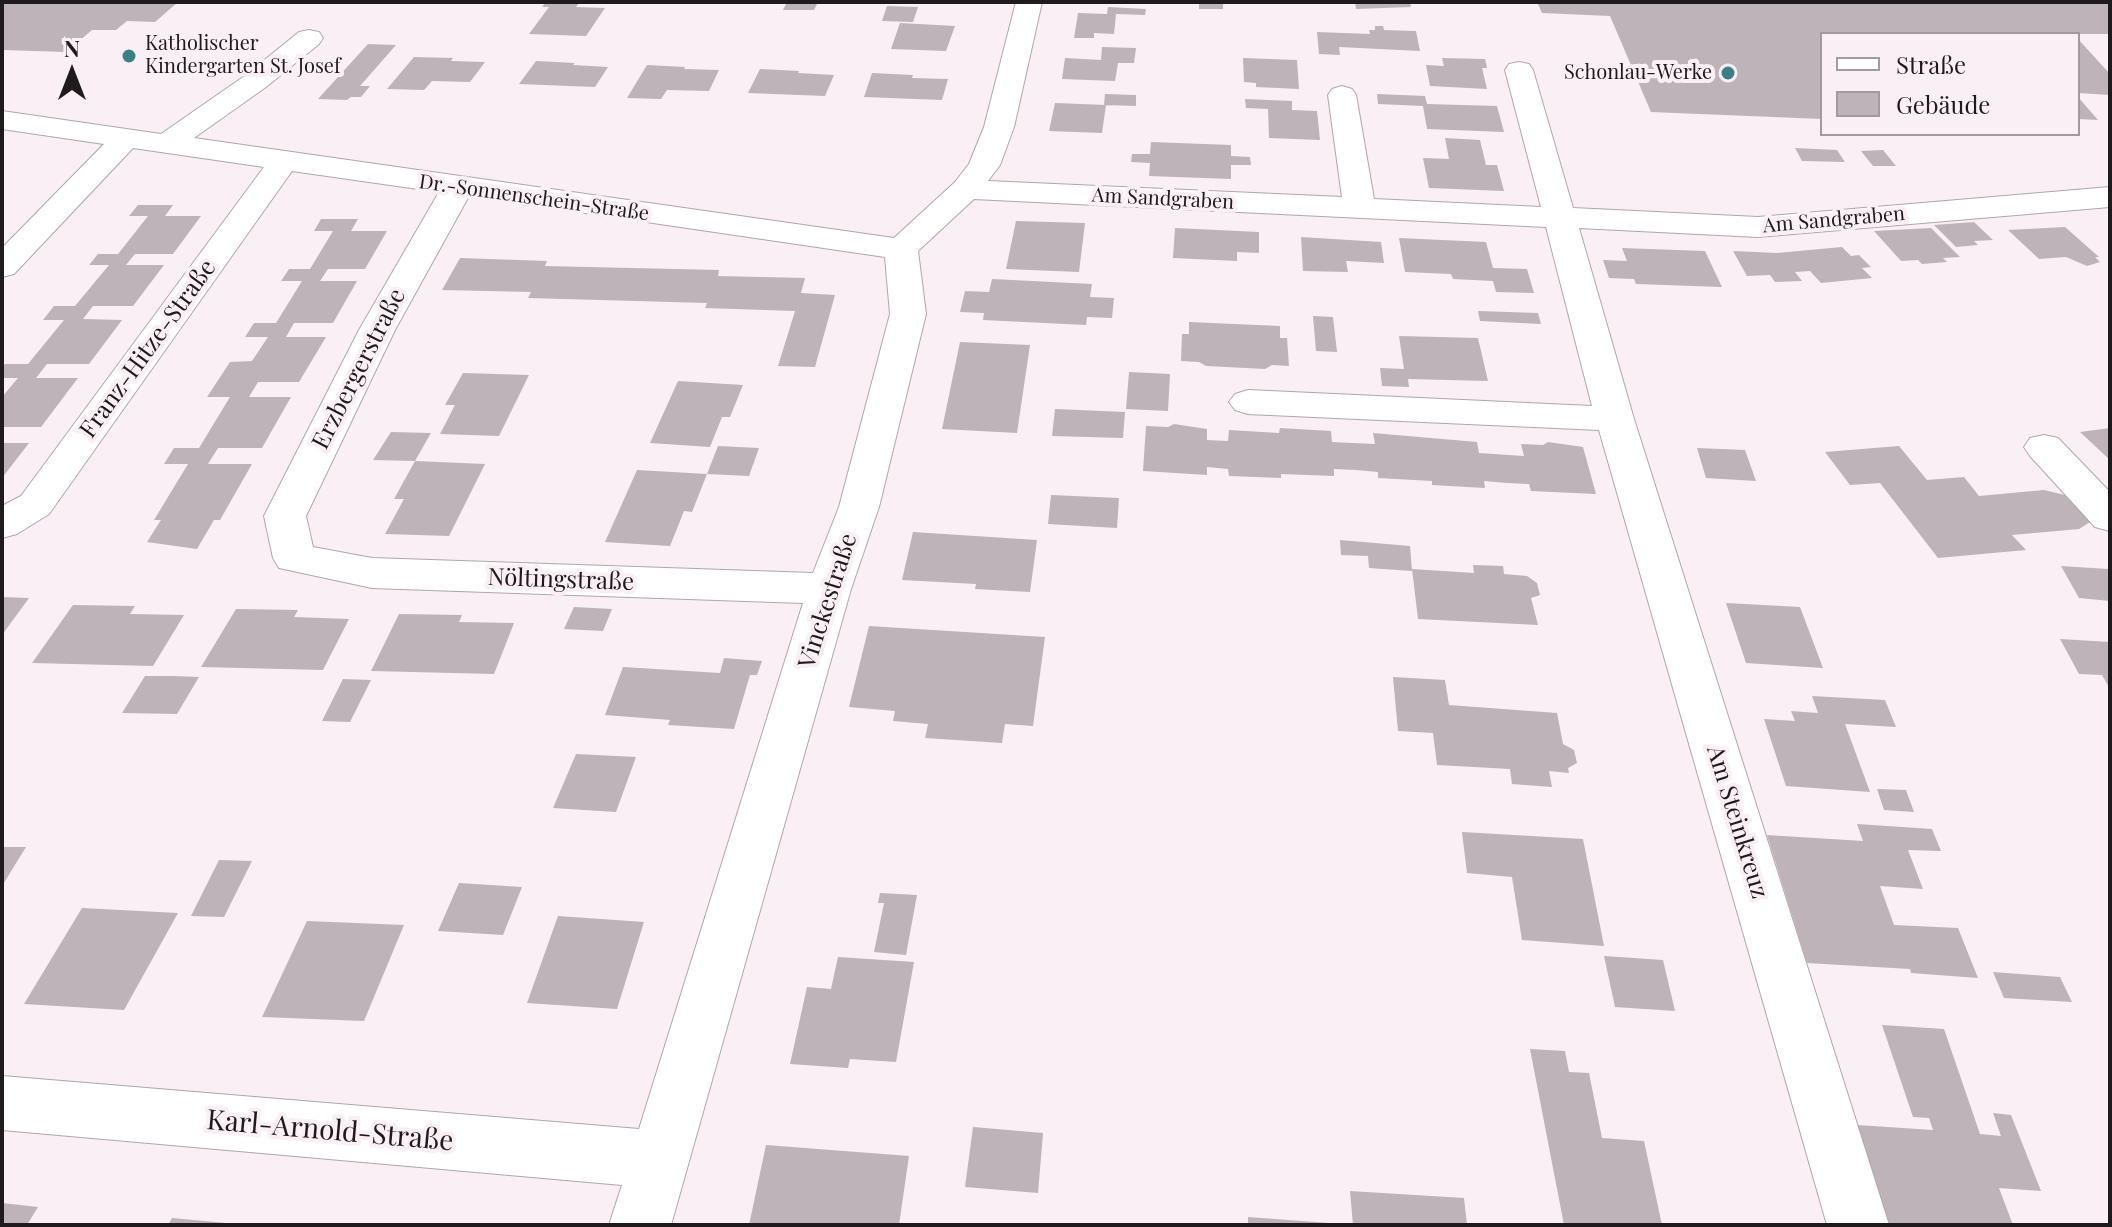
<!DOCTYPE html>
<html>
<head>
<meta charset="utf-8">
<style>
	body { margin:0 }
	#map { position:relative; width:2112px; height:1227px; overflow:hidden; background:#f9eff5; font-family:"Playfair Display",serif }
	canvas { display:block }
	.frame { position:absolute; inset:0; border:4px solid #1f1b1d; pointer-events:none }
	.legend { position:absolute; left:1820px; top:32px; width:260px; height:104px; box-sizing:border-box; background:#f9eff5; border:2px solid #a29a9f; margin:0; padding:10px 14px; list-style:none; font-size:24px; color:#1f1b1d }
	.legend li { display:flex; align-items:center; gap:16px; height:40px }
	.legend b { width:40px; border:2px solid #a29a9f }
	.north { position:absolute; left:32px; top:32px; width:80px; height:80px; -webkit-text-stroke:6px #f9eff5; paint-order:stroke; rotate:0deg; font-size:22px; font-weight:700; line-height:32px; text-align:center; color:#1f1b1d }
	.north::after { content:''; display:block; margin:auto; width:28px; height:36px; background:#1f1b1d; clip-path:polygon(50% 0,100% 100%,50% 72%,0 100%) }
</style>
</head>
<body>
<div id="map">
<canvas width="2112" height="1227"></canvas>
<div class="frame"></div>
<ul class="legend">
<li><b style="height:10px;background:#fff"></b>Straße</li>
<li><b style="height:22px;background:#bdb3b9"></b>Gebäude</li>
</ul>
<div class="north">N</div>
</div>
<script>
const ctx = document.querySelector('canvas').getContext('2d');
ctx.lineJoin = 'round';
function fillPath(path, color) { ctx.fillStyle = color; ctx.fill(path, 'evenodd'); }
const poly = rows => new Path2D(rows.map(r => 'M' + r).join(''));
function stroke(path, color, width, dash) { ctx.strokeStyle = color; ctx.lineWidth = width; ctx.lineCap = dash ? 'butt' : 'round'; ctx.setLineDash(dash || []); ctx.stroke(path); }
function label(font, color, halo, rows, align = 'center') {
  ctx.font = font + ' "Playfair Display",serif'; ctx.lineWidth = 8; ctx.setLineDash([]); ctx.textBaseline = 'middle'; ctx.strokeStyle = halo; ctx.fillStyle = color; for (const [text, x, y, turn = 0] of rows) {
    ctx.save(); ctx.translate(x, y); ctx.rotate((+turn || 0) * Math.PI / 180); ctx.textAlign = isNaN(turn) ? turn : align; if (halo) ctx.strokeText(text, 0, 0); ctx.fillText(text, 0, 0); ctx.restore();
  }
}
const building = poly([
	[2,2,178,2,155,22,127,21,116,30,92,30,66,52,2,50],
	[546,2,580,2,576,7,605,8,586,36,529,34,549,7,542,7],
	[787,2,818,2,814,10,783,10],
	[1199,2,1223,2,1223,9,1199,9],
	[1355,2,1410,2,1411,7,1356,9],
	[1537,2,2110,2,2110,34,1822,34,1822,119,1651,112,1610,16,1542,13],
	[887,6,918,7,913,22,882,21],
	[1108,7,1146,9,1145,15,1116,14,1114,34,1094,33,1094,38,1074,38,1078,13,1107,14],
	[900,23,955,26,946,51,891,49],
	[1375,26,1383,26,1384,30,1416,31,1420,51,1339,47,1340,55,1319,54,1317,32,1370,34,1369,30,1375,30],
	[2078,39,2110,74,2110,95,2078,93],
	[368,44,396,45,360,86,370,86,361,97,351,97,347,100,318,99],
	[1102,47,1136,48,1134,63,1118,63,1115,81,1062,79,1065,58,1101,60],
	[414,57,453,58,451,61,485,62,470,82,432,81,424,90,387,89],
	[1243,58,1297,60,1299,89,1256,87,1256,83,1244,82],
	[1442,58,1485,59,1487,68,1482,68,1487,89,1430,86,1426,65,1444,66],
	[536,61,575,63,573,65,608,67,595,87,519,84],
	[647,65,685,67,684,69,719,70,709,91,667,90,661,99,627,98],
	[760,69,799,71,798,73,834,75,825,96,748,93],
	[872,73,913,75,912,78,948,79,942,100,864,97],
	[1105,94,1136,95,1136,106,1104,105],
	[1377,94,1425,96,1427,104,1497,106,1504,132,1427,129,1423,106,1378,104],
	[2078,97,2098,120,2078,119],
	[1245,99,1292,101,1292,110,1317,111,1320,140,1269,138,1268,109,1246,108],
	[1055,103,1106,105,1102,133,1049,131],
	[1445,138,1480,140,1486,165,1497,165,1504,191,1429,188,1423,158,1449,159],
	[1151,142,1231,145,1231,156,1250,157,1251,165,1231,165,1231,179,1149,176,1150,163,1131,162,1132,154,1150,154],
	[1795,148,1837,150,1845,162,1802,161],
	[1883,150,1896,166,1873,166,1861,151],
	[138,205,173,205,165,216,201,216,173,254,135,254,126,265,164,265,133,306,93,306,83,319,122,320,89,364,47,364,36,378,78,378,41,427,2,427,2,397,18,378,2,378,2,368,5,364,28,364,64,320,43,320,54,306,75,306,109,265,89,265,98,254,118,254,148,216,129,216],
	[321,219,358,219,351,231,387,231,365,269,328,269,320,281,357,281,333,323,294,323,286,337,326,337,299,382,258,382,249,397,291,397,262,448,218,448,208,464,252,464,220,520,214,520,197,549,147,542,161,520,154,520,188,464,164,464,174,448,199,448,230,397,207,397,230,362,252,361,268,337,245,337,254,323,276,323,302,281,281,281,289,269,310,269,333,231,314,231],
	[1016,221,1085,223,1079,272,1006,269],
	[1974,222,1993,240,1974,241,1978,245,1956,247,1934,225],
	[2065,227,2099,257,2095,257,2100,262,2087,266,2066,257,2039,259,2008,230],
	[1175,228,1259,232,1259,253,1237,252,1237,261,1173,258],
	[1931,228,1960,257,1943,258,1947,262,1922,264,1918,260,1901,261,1874,231],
	[1301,237,1381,242,1384,263,1346,261,1348,272,1303,271],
	[1399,238,1486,242,1493,268,1527,269,1534,293,1496,292,1493,281,1453,279,1451,274,1405,272],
	[1842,247,1851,256,1859,255,1871,267,1862,268,1872,278,1821,283,1810,271,1795,272,1802,281,1775,282,1770,275,1747,276,1733,251,1777,253],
	[1622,248,1705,251,1722,287,1636,284,1634,279,1609,278,1603,260,1627,261],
	[460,258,547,261,545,266,719,270,718,276,805,278,801,293,835,295,815,367,778,366,795,311,705,308,707,303,528,298,531,292,442,290],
	[992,279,1092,284,1090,297,1114,298,1112,318,1087,317,1086,325,983,320,984,313,960,312,965,291,989,292],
	[1478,311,1538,313,1541,324,1480,321],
	[1313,316,1333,317,1337,352,1316,351],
	[1189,322,1280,326,1280,338,1287,338,1289,366,1272,365,1265,369,1206,366,1199,362,1181,361,1182,334,1189,334],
	[1399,336,1478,338,1488,381,1408,379,1409,387,1382,386,1380,368,1404,369],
	[960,342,1030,345,1017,433,942,429],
	[1129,372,1170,374,1168,411,1126,409],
	[463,373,529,375,499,436,440,434,455,405,445,405],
	[678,381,743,385,730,417,722,417,710,447,650,443],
	[1055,409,1125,412,1123,438,1052,436],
	[1174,424,1207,429,1207,440,1228,441,1229,430,1279,433,1280,428,1331,431,1332,442,1353,443,1375,444,1373,433,1477,442,1479,453,1524,456,1521,444,1543,445,1548,442,1583,447,1596,494,1531,491,1529,484,1507,483,1484,481,1485,488,1432,485,1432,481,1378,478,1378,472,1356,470,1334,469,1334,476,1281,474,1281,478,1229,476,1228,469,1207,467,1207,475,1143,471,1146,426,1168,427],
	[2110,428,2110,460,2080,432],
	[391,432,431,433,415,461,373,460],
	[2,443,29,443,2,478],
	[718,446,759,448,749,476,707,474,692,512,684,511,670,546,605,542,637,470,707,474],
	[1899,446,1927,480,1964,477,1979,496,2044,490,2065,495,2090,522,2079,529,2012,535,2026,550,1938,558,1880,483,1850,485,1825,452],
	[1697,448,1745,450,1756,481,1706,478],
	[415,461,485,464,449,536,385,534,404,499,394,499],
	[1051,495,1119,498,1117,528,1048,524],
	[913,532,1037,540,1030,592,975,589,976,584,902,580],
	[1340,540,1410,546,1412,571,1369,568,1368,556,1341,555],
	[1473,565,1503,566,1504,574,1527,576,1537,583,1540,595,1531,598,1538,625,1418,619,1412,569,1474,573],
	[2061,566,2108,569,2110,601,2079,598],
	[2,597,29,598,2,635],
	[1726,603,1800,607,1823,668,1746,663],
	[73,605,135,606,130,614,184,615,153,666,32,663],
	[574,607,612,609,603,631,564,629],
	[236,609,298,610,294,617,349,619,323,670,201,667],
	[399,614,462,615,459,622,514,623,494,674,371,671],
	[869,626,1045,637,1033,726,1005,724,1002,743,925,738,928,724,893,721,895,711,849,707],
	[2060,639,2110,642,2110,689,2102,675,2079,674],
	[724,658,762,661,757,675,750,675,734,729,668,725,670,720,605,715,623,667,720,673],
	[145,676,172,676,199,677,177,714,122,713],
	[1393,677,1445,680,1449,705,1557,713,1563,744,1574,750,1577,763,1568,768,1569,773,1549,771,1552,787,1512,784,1510,769,1437,765,1433,733,1398,731],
	[343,679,371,680,350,722,322,721],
	[1812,696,1885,700,1896,727,1845,724,1870,792,1786,786,1764,719,1795,721,1791,711,1818,713],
	[576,754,636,757,616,812,553,808],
	[1877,789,1906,790,1914,812,1884,810],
	[1857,824,1932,829,1941,851,1908,850,1923,889,1880,886,1894,925,1958,928,1978,978,1911,973,1910,969,1807,963,1767,835,1863,841],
	[1462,832,1583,839,1604,946,1522,940,1512,877,1467,873],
	[2,847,26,847,2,886],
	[219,860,252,861,224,917,191,916],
	[459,883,522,887,503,935,438,931],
	[880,893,917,895,906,955,874,952,884,903,878,903],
	[82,908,178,913,124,1010,24,1004],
	[558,916,644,922,617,1009,527,1003],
	[307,921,404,925,364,1021,262,1017],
	[1604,956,1663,960,1675,1011,1615,1007],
	[838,957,914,962,896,1062,850,1059,848,1068,790,1064,807,987,831,989],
	[1993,972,2060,977,2072,1002,2004,998],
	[1882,1025,1944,1029,1980,1134,2001,1136,1993,1113,2011,1115,2041,1191,1999,1188,2013,1225,1888,1225,1857,1125,1933,1130,1929,1118,1913,1117],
	[1530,1049,1565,1051,1569,1072,1589,1073,1602,1138,1644,1141,1662,1225,1564,1225],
	[973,1127,1043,1133,1038,1193,965,1187],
	[766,1145,909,1156,899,1225,749,1225],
	[1350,1191,1464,1198,1467,1225,1353,1225],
	[2,1203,38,1207,27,1225,2,1225],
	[1248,1217,1329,1223,1328,1225,1248,1225],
	[172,1218,226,1223,226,1225,168,1225]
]);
const minor = poly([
	[1016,2,1042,2,1014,127,1000,165,988,181,1342,197,1328,95,1332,89,1342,86,1352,89,1356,95,1374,199,1541,207,1505,70,1509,64,1519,62,1529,64,1533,70,1573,208,1758,217,2110,187,2110,207,1758,237,1579,228,1634,419,1889,1225,1827,1225,1599,430,1248,414,1235,410,1229,402,1235,394,1248,390,1592,406,1546,227,974,199,918,251,926,314,879,507,851,589,671,1225,609,1225,622,1185,2,1130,2,1076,639,1129,803,603,372,588,279,568,273,558,264,516,359,330,439,192,292,171,49,514,17,534,2,538,2,506,21,496,264,167,133,148,14,274,2,277,2,248,104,144,2,129,2,111,161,134,246,75,299,32,309,30,319,32,323,38,319,44,266,87,194,138,894,238,955,182,969,164,984,127,1016,2],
	[469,196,885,257,890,314,839,507,813,573,372,558,313,547,306,516,395,330,469,196],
	[2044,435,2058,438,2110,492,2110,531,2095,527,2030,456,2024,447,2030,438,2044,435]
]);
const markers = [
	[129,56,8,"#388186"],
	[1728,73,8,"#388186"]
];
const farPoinames = [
	["Katholischer",145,44],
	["Kindergarten St. Josef",145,67],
	["Schonlau-Werke",1712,73,"right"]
];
const farStreetnames = [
	["Dr.-Sonnenschein-Straße",534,198,8],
	["Am Sandgraben",1163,199,3],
	["Am Sandgraben",1834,220,-5]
];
const streetNames = [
	["Franz-Hitze-Straße",148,349,-54],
	["Erzbergerstraße",359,369,-63],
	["Nöltingstraße",561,580,2],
	["Vinckestraße",828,601,-72],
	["Am Steinkreuz",1737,822,73]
];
const nearStreetnames = [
	["Karl-Arnold-Straße",330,1131,5]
];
fillPath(building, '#bdb3b9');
stroke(minor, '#afa6ab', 2);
fillPath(minor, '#fff');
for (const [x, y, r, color] of markers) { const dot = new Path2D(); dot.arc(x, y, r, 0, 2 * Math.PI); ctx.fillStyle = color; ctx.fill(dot); stroke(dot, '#f9eff5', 3); }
label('20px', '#1f1b1d', '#f9eff5', farPoinames, 'left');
label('20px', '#1f1b1d', '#f9eff5', farStreetnames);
label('24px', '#1f1b1d', '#f9eff5', streetNames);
label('28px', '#1f1b1d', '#f9eff5', nearStreetnames);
</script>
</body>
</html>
